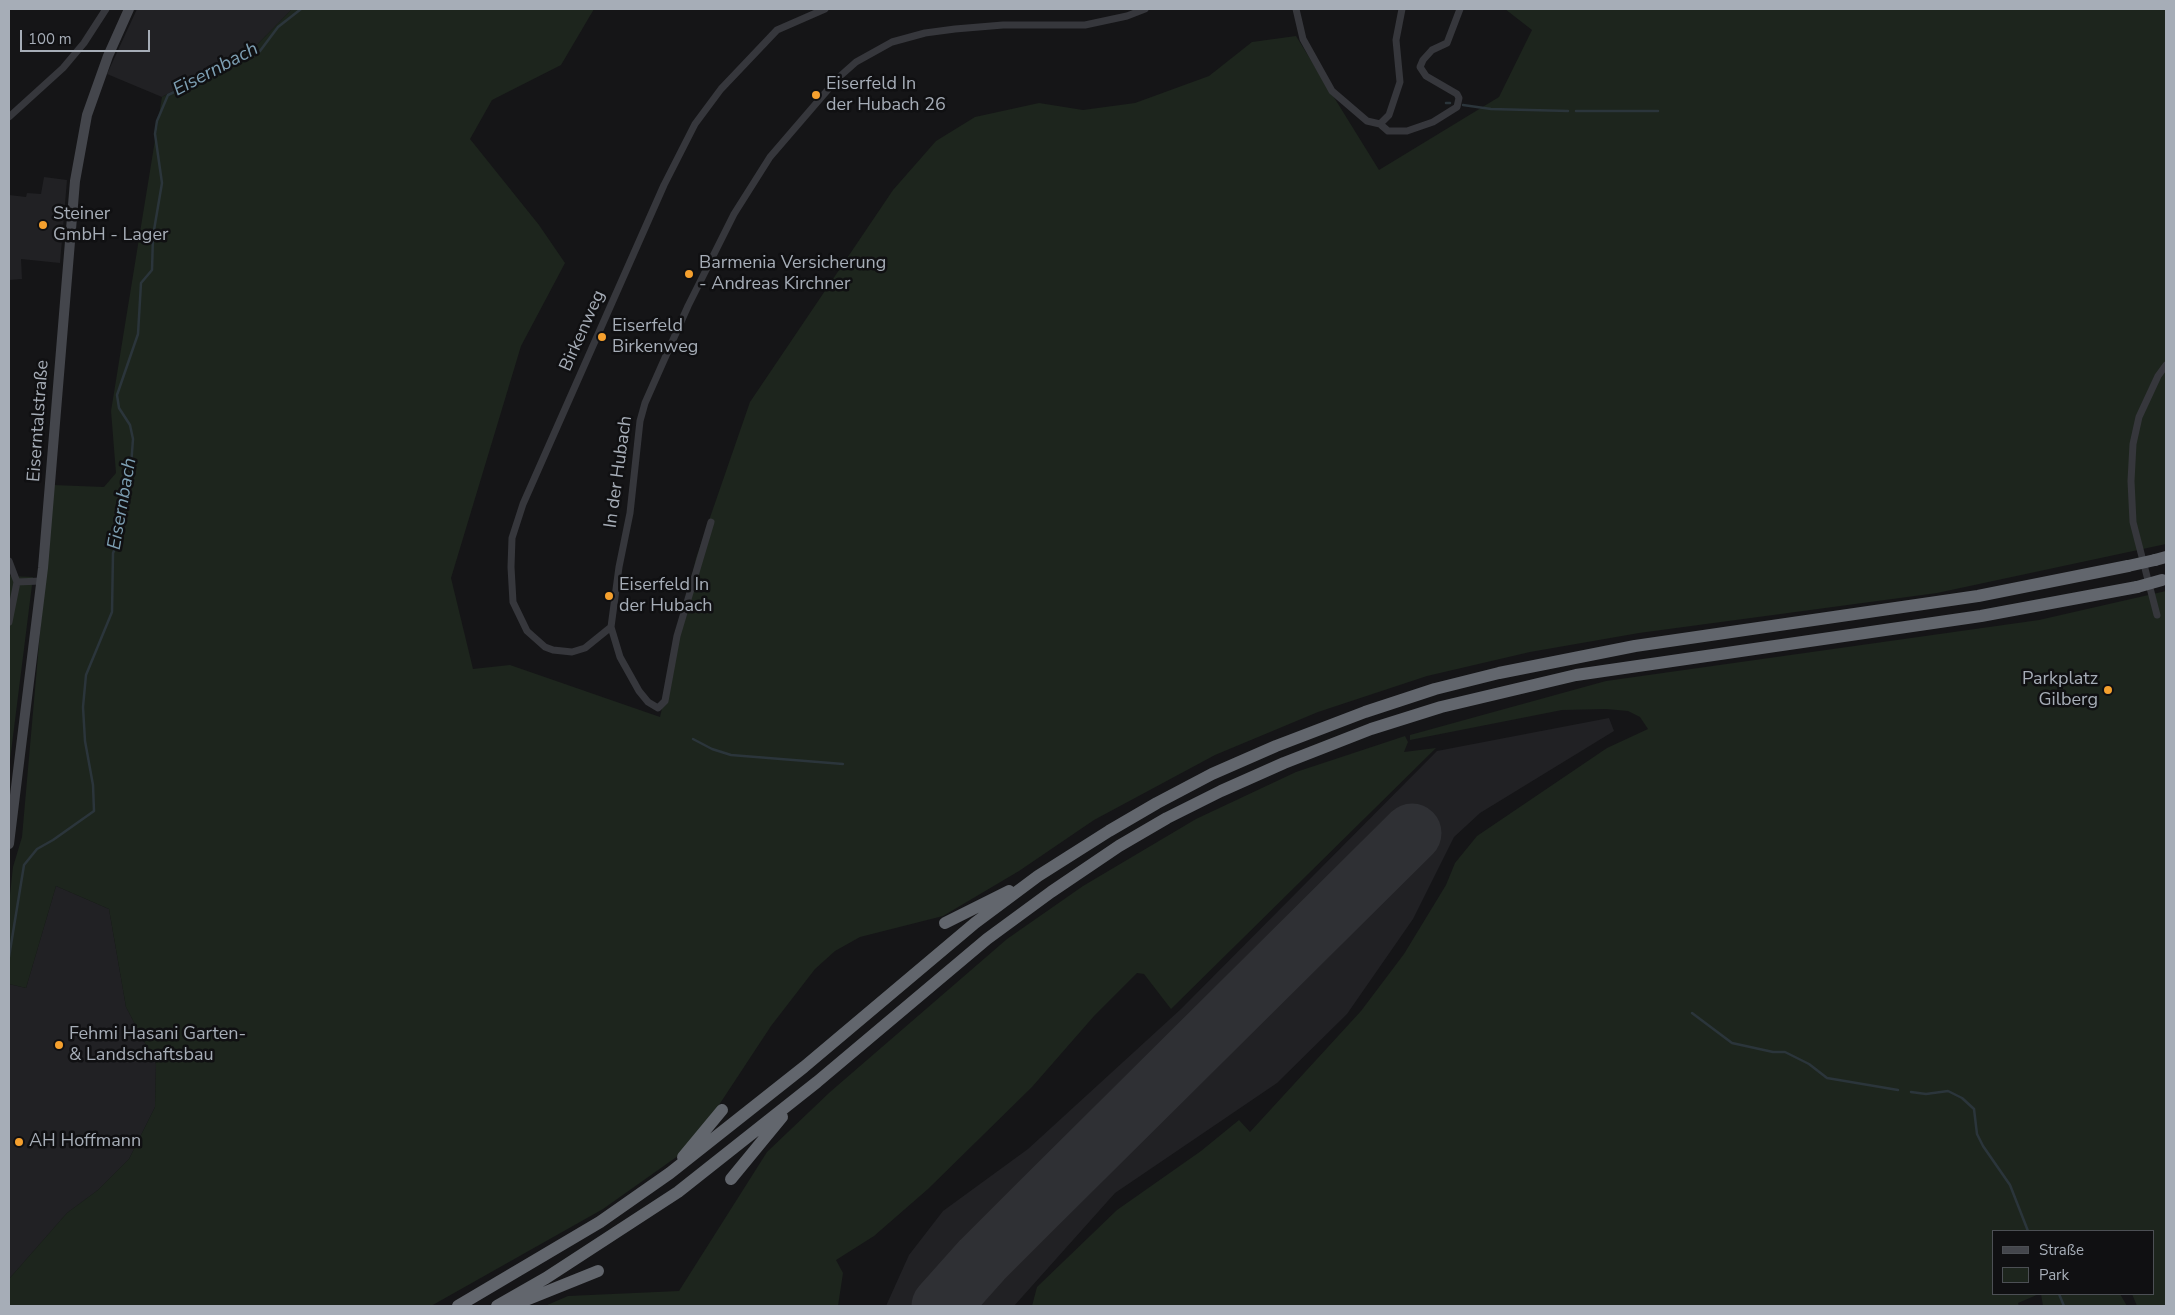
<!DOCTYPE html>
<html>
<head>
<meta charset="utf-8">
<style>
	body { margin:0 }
	#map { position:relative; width:2175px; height:1315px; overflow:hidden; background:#151517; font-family:"Nunito Sans",sans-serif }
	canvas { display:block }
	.frame { position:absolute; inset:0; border:10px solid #a6adb7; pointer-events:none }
	.legend { position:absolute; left:1992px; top:1230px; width:162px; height:65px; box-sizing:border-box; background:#101012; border:1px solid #4c4f54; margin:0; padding:6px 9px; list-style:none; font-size:15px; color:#a6adb7 }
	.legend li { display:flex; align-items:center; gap:10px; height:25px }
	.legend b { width:25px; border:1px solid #4c4f54 }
	.scale { position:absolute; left:20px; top:30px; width:130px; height:22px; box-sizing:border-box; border:2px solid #a6adb7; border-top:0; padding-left:6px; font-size:15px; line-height:18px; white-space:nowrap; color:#a6adb7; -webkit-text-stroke:4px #101012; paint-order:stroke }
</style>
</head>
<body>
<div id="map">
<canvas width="2175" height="1315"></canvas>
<div class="frame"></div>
<ul class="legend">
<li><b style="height:6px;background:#44464c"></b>Straße</li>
<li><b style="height:14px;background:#1d251d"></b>Park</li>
</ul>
<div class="scale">100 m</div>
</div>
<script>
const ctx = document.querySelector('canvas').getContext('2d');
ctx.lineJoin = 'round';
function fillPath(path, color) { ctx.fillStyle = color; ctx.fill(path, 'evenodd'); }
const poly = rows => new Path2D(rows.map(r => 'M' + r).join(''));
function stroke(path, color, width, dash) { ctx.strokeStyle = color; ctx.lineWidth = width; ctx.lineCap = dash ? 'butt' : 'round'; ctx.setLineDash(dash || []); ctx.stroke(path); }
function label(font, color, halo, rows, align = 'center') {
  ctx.font = font + ' "Nunito Sans",sans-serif'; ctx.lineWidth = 5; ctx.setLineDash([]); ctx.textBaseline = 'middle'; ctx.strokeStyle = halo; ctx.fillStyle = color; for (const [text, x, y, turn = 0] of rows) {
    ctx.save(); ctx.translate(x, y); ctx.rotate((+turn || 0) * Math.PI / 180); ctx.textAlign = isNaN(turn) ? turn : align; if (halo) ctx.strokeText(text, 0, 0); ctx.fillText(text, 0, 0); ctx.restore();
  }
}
const built = poly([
	[137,9,292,9,255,47,162,97,107,74],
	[44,177,67,180,60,263,21,259,22,279,9,280,9,195,26,197,27,193,41,194],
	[1609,718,1614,731,1480,813,1454,837,1413,919,1347,1014,1277,1083,1115,1193,1014,1306,886,1306,909,1255,943,1211,1028,1149,1181,1009,1437,751],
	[56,886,109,909,126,1007,156,1064,155,1107,129,1159,98,1190,67,1213,9,1279,9,984,26,988]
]);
const green = poly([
	[292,9,594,9,561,65,492,100,470,139,539,225,565,263,521,346,451,578,473,669,510,665,660,717,696,558,750,402,893,190,936,141,975,117,1039,103,1083,110,1135,103,1209,76,1252,42,1296,36,1379,170,1499,97,1532,30,1505,9,2166,9,2166,544,1937,593,1639,633,1530,652,1427,676,1318,712,1215,755,1094,820,1019,871,943,916,860,937,835,951,815,969,771,1026,692,1146,603,1209,431,1306,9,1306,9,1279,67,1213,98,1190,129,1159,155,1107,156,1064,126,1007,109,909,56,886,26,988,9,984,9,904,13,867,22,837,53,485,104,487,116,473,111,411,162,97,255,47],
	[9,576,33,577,9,768],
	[2166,591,2166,1306,2137,1306,2132,1294,2154,1294,2154,1231,1994,1231,1994,1294,2039,1294,2018,1303,2019,1306,1032,1306,1037,1287,1117,1210,1201,1151,1239,1120,1250,1132,1361,1011,1404,954,1446,885,1455,863,1477,836,1607,748,1648,729,1640,717,1628,711,1606,709,1562,710,1410,740,1410,735,1606,681,2039,620],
	[1405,736,1408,742,1404,752,1436,748,1171,1009,1144,974,1137,973,1094,1016,1032,1087,928,1189,874,1236,836,1260,843,1273,838,1306,545,1306,568,1296,679,1291,767,1152,830,1092,1007,939,1083,886,1196,819,1296,772],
	[2041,1294,2120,1294,2127,1306,2043,1306]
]);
const stream = poly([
	[1446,103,1450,103],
	[1463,105,1491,109,1568,111],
	[1576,111,1658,111],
	[693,739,712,749,731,755,843,764],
	[9,957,24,865,37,849,53,840,94,811,93,785,85,741,83,707,86,675,112,612,113,553,118,542,129,493,133,439,130,425,119,408,117,395,138,334,141,283,152,270,153,236,162,183,155,134,157,121,168,95,260,51,278,27,301,9],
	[1692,1013,1732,1043,1773,1052,1785,1052,1809,1064,1827,1078,1898,1090],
	[1911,1092,1926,1094,1948,1091,1962,1098,1974,1109,1977,1134,1983,1146,2010,1185,2028,1231],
	[2059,1294,2064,1306]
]);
const runway = poly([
	[941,1306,982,1260,1037,1205,1412,833]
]);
const minor = poly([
	[1296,9,1303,39,1332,91,1367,121,1380,124,1388,131,1407,131,1433,122,1457,107,1459,98,1457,94,1426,76,1420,67,1423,60,1432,50,1447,43,1460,9],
	[9,117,63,68,84,43,106,9],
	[1380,124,1389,115,1400,82,1396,40,1402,9],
	[711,522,677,636,665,701,658,708,648,702,639,691,620,657,611,627,619,567,630,513,640,421,645,403,688,306,734,214,770,157,838,78,856,62,892,42,925,33,955,29,1003,25,1085,25,1127,16,1145,9],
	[9,561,17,582,41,581],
	[2157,615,2133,522,2131,481,2133,444,2139,417,2158,376,2166,365],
	[9,622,17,582],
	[611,627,585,648,572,652,553,650,545,647,527,631,513,602,511,567,512,538,523,504,664,185,695,124,721,89,777,30,825,9]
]);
const secondary = poly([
	[9,844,43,568,75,181,87,115,108,56,129,9]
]);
const motorway = poly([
	[2155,560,2166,557],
	[945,923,1009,891],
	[683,1157,722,1110],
	[731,1179,782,1117],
	[458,1306,600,1222,670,1173,804,1067,975,923,1038,876,1109,831,1157,803,1212,774,1276,746,1365,712,1435,689,1499,673,1635,646,1978,596,2128,566],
	[497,1306,546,1278,678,1192,817,1082,987,939,1051,892,1119,846,1167,818,1221,791,1284,763,1371,729,1441,707,1576,675,1981,616,2137,587],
	[511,1306,598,1271]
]);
const motorwayBridge = poly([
	[2128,566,2155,560],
	[2137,587,2162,580]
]);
const markers = [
	[816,95,5,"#f5a02e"],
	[43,225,5,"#f5a02e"],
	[689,274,5,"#f5a02e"],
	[602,337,5,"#f5a02e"],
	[609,596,5,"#f5a02e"],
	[2108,690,5,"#f5a02e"],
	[59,1045,5,"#f5a02e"],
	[19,1142,5,"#f5a02e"]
];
const poiNames = [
	["Eiserfeld In",826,85],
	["der Hubach 26",826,106],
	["Steiner",53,215],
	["GmbH - Lager",53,236],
	["Barmenia Versicherung",699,264],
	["- Andreas Kirchner",699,285],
	["Eiserfeld",612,327],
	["Birkenweg",612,348],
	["Eiserfeld In",619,586],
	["der Hubach",619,607],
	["Parkplatz",2098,680,"right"],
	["Gilberg",2098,701,"right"],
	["Fehmi Hasani Garten-",69,1035],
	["& Landschaftsbau",69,1056],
	["AH Hoffmann",29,1142]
];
const streetNames = [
	["Birkenweg",583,331,-66],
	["Eiserntalstraße",39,421,-86],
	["In der Hubach",619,472,-82]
];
const waterNames = [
	["Eisernbach",216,70,-28],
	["Eisernbach",123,504,-80]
];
fillPath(built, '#212124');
fillPath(green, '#1d251d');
stroke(stream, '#2b353b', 2.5);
stroke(runway, '#2f3034', 59);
stroke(minor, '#36373c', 7);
stroke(secondary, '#44464c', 10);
stroke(motorway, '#62666d', 12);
stroke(motorwayBridge, '#62666d', 12);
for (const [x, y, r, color] of markers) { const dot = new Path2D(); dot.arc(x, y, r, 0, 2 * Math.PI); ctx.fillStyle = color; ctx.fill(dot); stroke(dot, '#101012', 2); }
label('18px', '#a6adb7', '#101012', poiNames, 'left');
label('18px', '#a6adb7', '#101012', streetNames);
label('italic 19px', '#7d9fb3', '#101012', waterNames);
</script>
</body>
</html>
